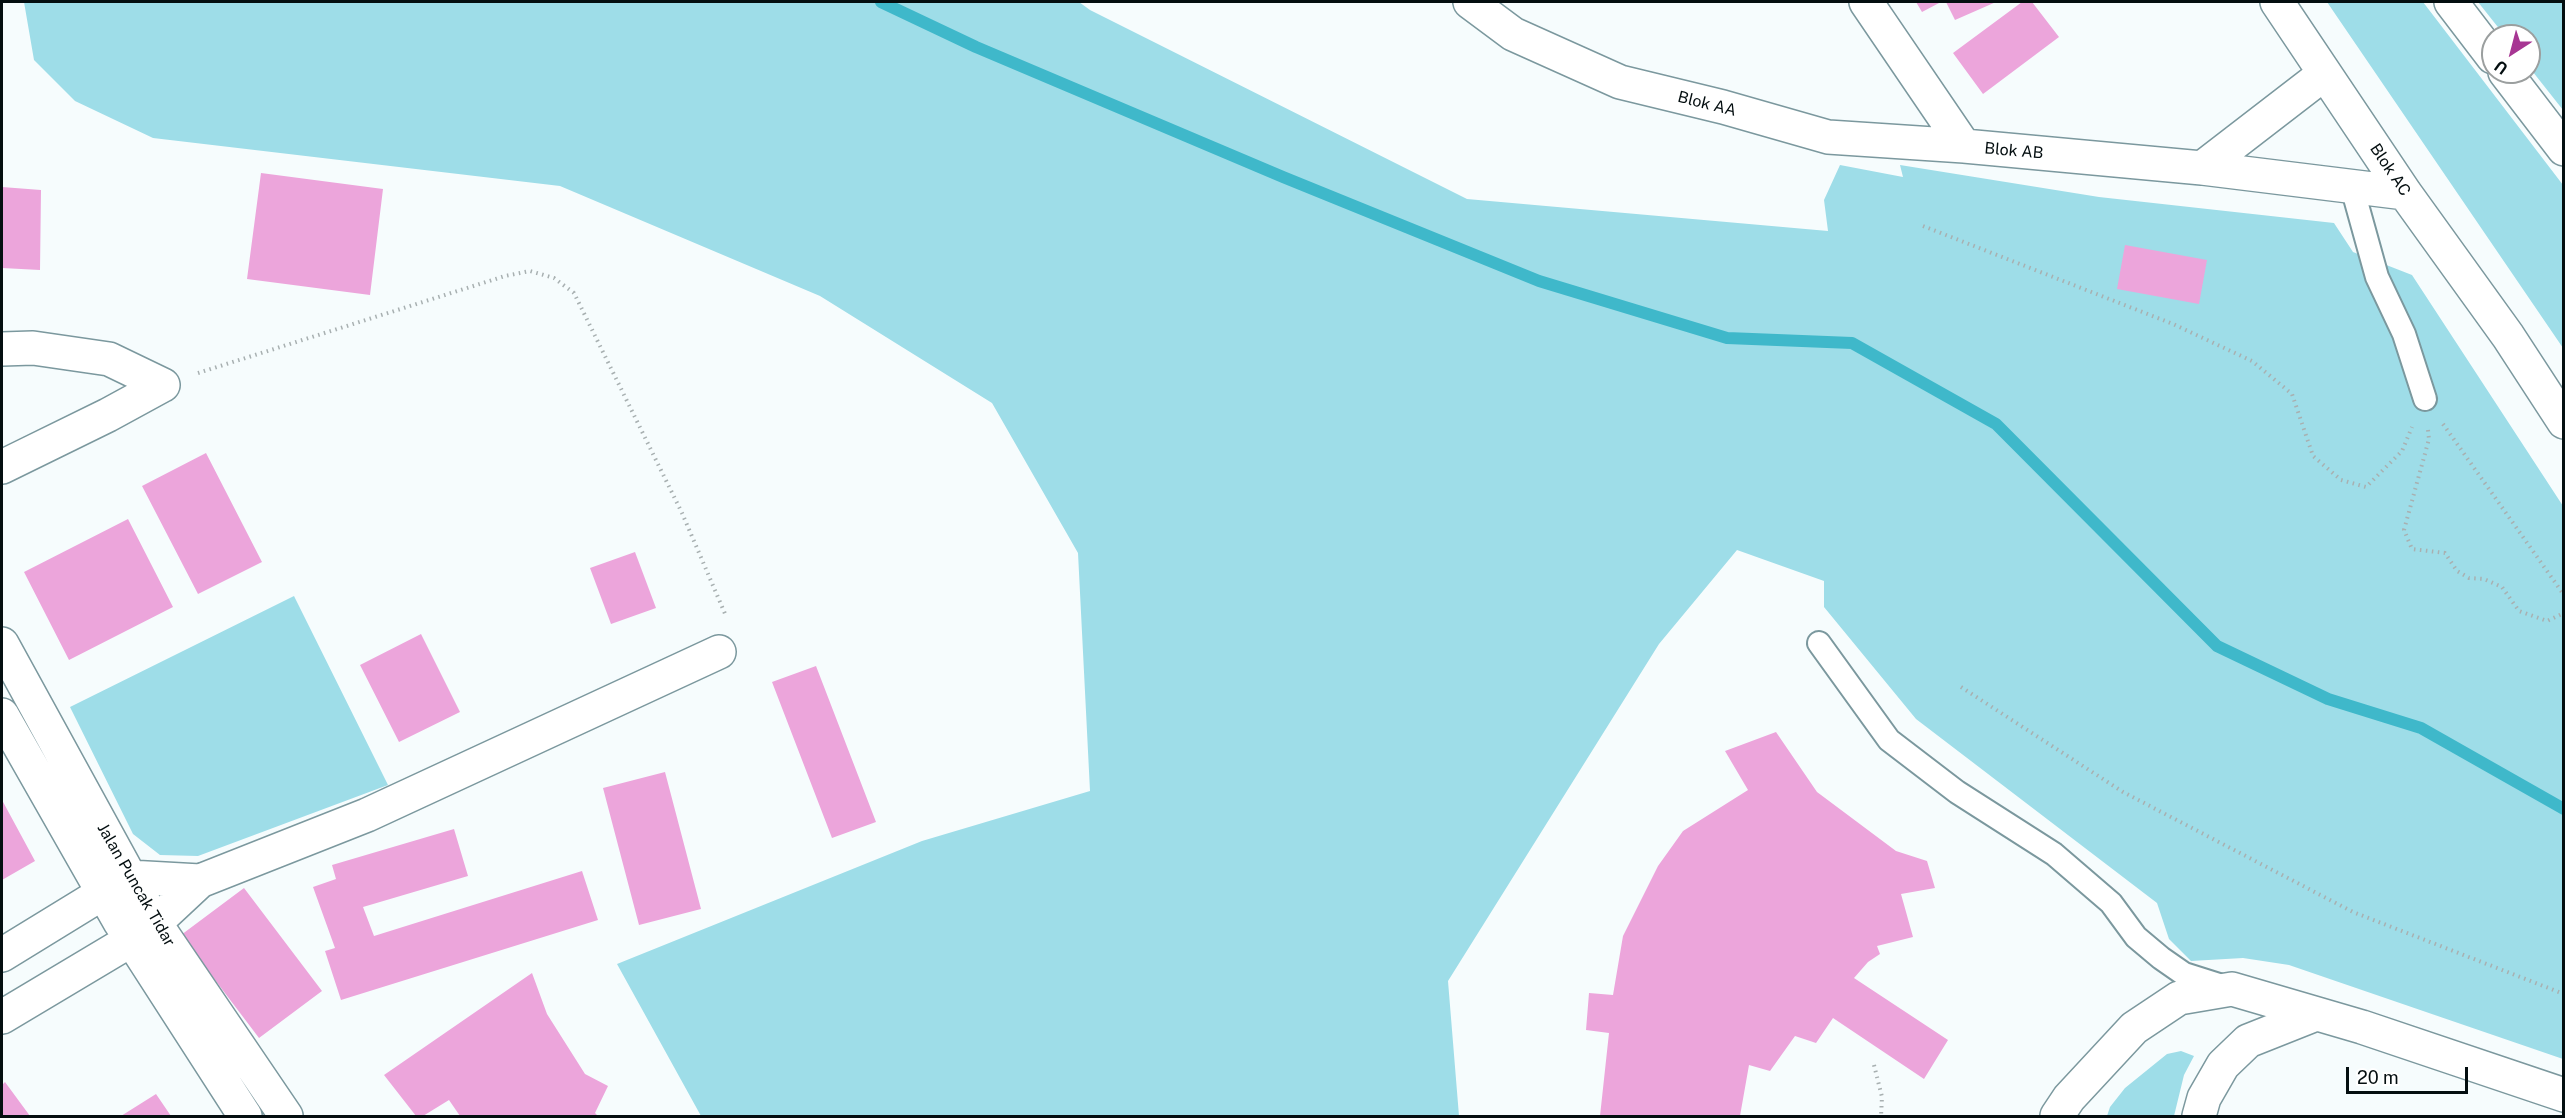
<!DOCTYPE html>
<html>
<head>
<meta charset="utf-8">
<style>
	body { margin:0 }
	#map { position:relative; width:2565px; height:1118px; overflow:hidden; background:#f6fcfd; font-family:"Public Sans",sans-serif }
	canvas { display:block }
	.frame { position:absolute; inset:0; border:3px solid #040e10; pointer-events:none }
	.north { position:absolute; left:2481px; top:24px; width:60px; height:60px; box-sizing:border-box; background:#fff; border:2px solid #9b9f9f; border-radius:50%; rotate:216deg; font-size:16px; font-weight:700; line-height:24px; text-align:center; color:#040e10 }
	.north::after { content:''; display:block; margin:auto; width:21px; height:27px; background:#a73693; clip-path:polygon(50% 0,100% 100%,50% 72%,0 100%) }
	.scale { position:absolute; left:2346px; top:1067px; width:122px; height:27px; box-sizing:border-box; border:3px solid #040e10; border-top:0; padding-left:8px; font-size:18px; line-height:21px; white-space:nowrap; color:#040e10; -webkit-text-stroke:4px #fff; paint-order:stroke }
</style>
</head>
<body>
<div id="map">
<canvas width="2565" height="1118"></canvas>
<div class="frame"></div>
<div class="north">U</div>
<div class="scale">20 m</div>
</div>
<script>
const ctx = document.querySelector('canvas').getContext('2d');
ctx.lineJoin = 'round';
function fillPath(path, color) { ctx.fillStyle = color; ctx.fill(path, 'evenodd'); }
const poly = rows => new Path2D(rows.map(r => 'M' + r).join(''));
function stroke(path, color, width, dash) { ctx.strokeStyle = color; ctx.lineWidth = width; ctx.lineCap = dash ? 'butt' : 'round'; ctx.setLineDash(dash || []); ctx.stroke(path); }
function label(font, color, halo, rows, align = 'center') {
  ctx.font = font + ' "Public Sans",sans-serif'; ctx.lineWidth = 6; ctx.setLineDash([]); ctx.textBaseline = 'middle'; ctx.strokeStyle = halo; ctx.fillStyle = color; for (const [text, x, y, turn = 0] of rows) {
    ctx.save(); ctx.translate(x, y); ctx.rotate((+turn || 0) * Math.PI / 180); ctx.textAlign = isNaN(turn) ? turn : align; if (halo) ctx.strokeText(text, 0, 0); ctx.fillText(text, 0, 0); ctx.restore();
  }
}
const green = poly([
	[24,2,1079,2,1090,10,1467,199,1828,231,1824,200,1840,165,1903,177,1900,165,2099,197,2334,223,2353,252,2412,275,2563,506,2563,1059,2289,965,2243,958,2191,961,2169,939,2157,903,1916,719,1824,607,1824,581,1737,550,1659,644,1448,981,1459,1116,701,1116,617,964,922,841,1090,791,1078,553,992,403,820,296,560,186,153,138,75,101,34,60],
	[2327,2,2423,2,2563,185,2563,348],
	[2478,2,2563,2,2563,110,2529,67,2529,36,2505,36],
	[294,596,388,785,198,856,160,855,133,834,70,707],
	[2181,1051,2194,1056,2184,1075,2174,1116,2107,1116,2110,1107,2125,1088,2167,1054]
]);
const stream = poly([
	[881,2,976,47,1283,177,1539,281,1727,338,1852,343,1996,424,2217,646,2328,699,2421,728,2564,809]
]);
const building = poly([
	[1916,2,1941,2,1922,12],
	[1946,2,1996,2,1955,20],
	[2022,2,2032,2,2059,37,1983,94,1953,53],
	[261,173,383,189,370,295,247,279],
	[2,187,41,190,40,270,2,268],
	[2125,245,2207,260,2199,304,2117,289],
	[206,453,262,562,198,594,142,486],
	[128,519,173,607,69,660,24,572],
	[635,552,656,608,611,624,590,568],
	[421,634,460,712,399,742,360,665],
	[816,666,876,822,832,838,772,682],
	[1776,732,1817,792,1896,851,1927,861,1935,888,1901,894,1913,937,1877,946,1880,954,1868,962,1854,978,1948,1040,1924,1079,1833,1018,1816,1043,1795,1036,1770,1071,1749,1065,1740,1116,1600,1116,1609,1033,1586,1030,1589,993,1613,995,1623,936,1658,866,1683,831,1748,790,1725,751],
	[665,772,701,909,639,925,603,788],
	[2,800,35,861,2,880],
	[454,829,468,876,363,907,374,936,582,871,598,920,341,1000,325,951,335,948,313,887,336,879,332,865],
	[244,888,322,991,259,1038,181,935],
	[532,973,547,1014,585,1074,608,1086,595,1113,598,1116,460,1116,449,1100,423,1116,416,1116,384,1075],
	[5,1082,30,1116,2,1116,2,1085],
	[156,1094,171,1116,121,1116]
]);
const path = poly([
	[1923,226,2173,324,2252,361,2292,394,2313,456,2341,480,2366,487,2402,451,2412,427],
	[198,373,505,276,530,271,554,278,574,293,682,513,726,616],
	[2443,424,2564,595],
	[2428,430,2429,439,2404,530,2412,549,2445,553,2457,571,2469,578,2484,579,2502,587,2519,611,2547,621,2564,613],
	[1961,687,2123,792,2353,912,2564,994],
	[1874,1065,1882,1097,1881,1116]
]);
const service = poly([
	[2352,187,2377,277,2404,334,2425,399],
	[1819,643,1889,740,1957,792,2054,854,2111,903,2136,937,2161,958,2184,974,2225,987]
]);
const minor = poly([
	[1470,2,1513,34,1620,82,1723,107,1828,137,1964,146],
	[1866,2,1964,146,2202,168,2405,193],
	[2277,2,2405,193,2508,336,2564,422],
	[2451,2,2493,57],
	[2505,72,2564,149],
	[2202,168,2324,74],
	[2,349,33,348,109,359,163,385],
	[2,467,108,415,163,385],
	[2,644,155,923,286,1116],
	[2,715,120,922,245,1116],
	[2,955,129,877,200,881],
	[2,1017,131,940,155,923,200,881,367,815,719,652],
	[2057,1116,2069,1098,2134,1028,2179,998,2232,989,2362,1027,2564,1095],
	[2199,1116,2204,1098,2223,1065,2248,1041,2316,1014]
]);
const streetNames = [
	["Blok AA",1707,104,14],
	["Blok AB",2014,151,5],
	["Blok AC",2390,170,56],
	["Jalan Puncak Tidar",136,885,60]
];
fillPath(green, '#9edde8');
stroke(stream, '#3fb8ca', 12);
fillPath(building, '#eca5db');
stroke(service, '#7b989e', 26);
stroke(minor, '#7b989e', 36);
stroke(path, '#a8b0b1', 4, [1.5, 4.5]);
stroke(service, '#fff', 22);
stroke(minor, '#fff', 33);
label('16px', '#040e10', '#fff', streetNames);
</script>
</body>
</html>
